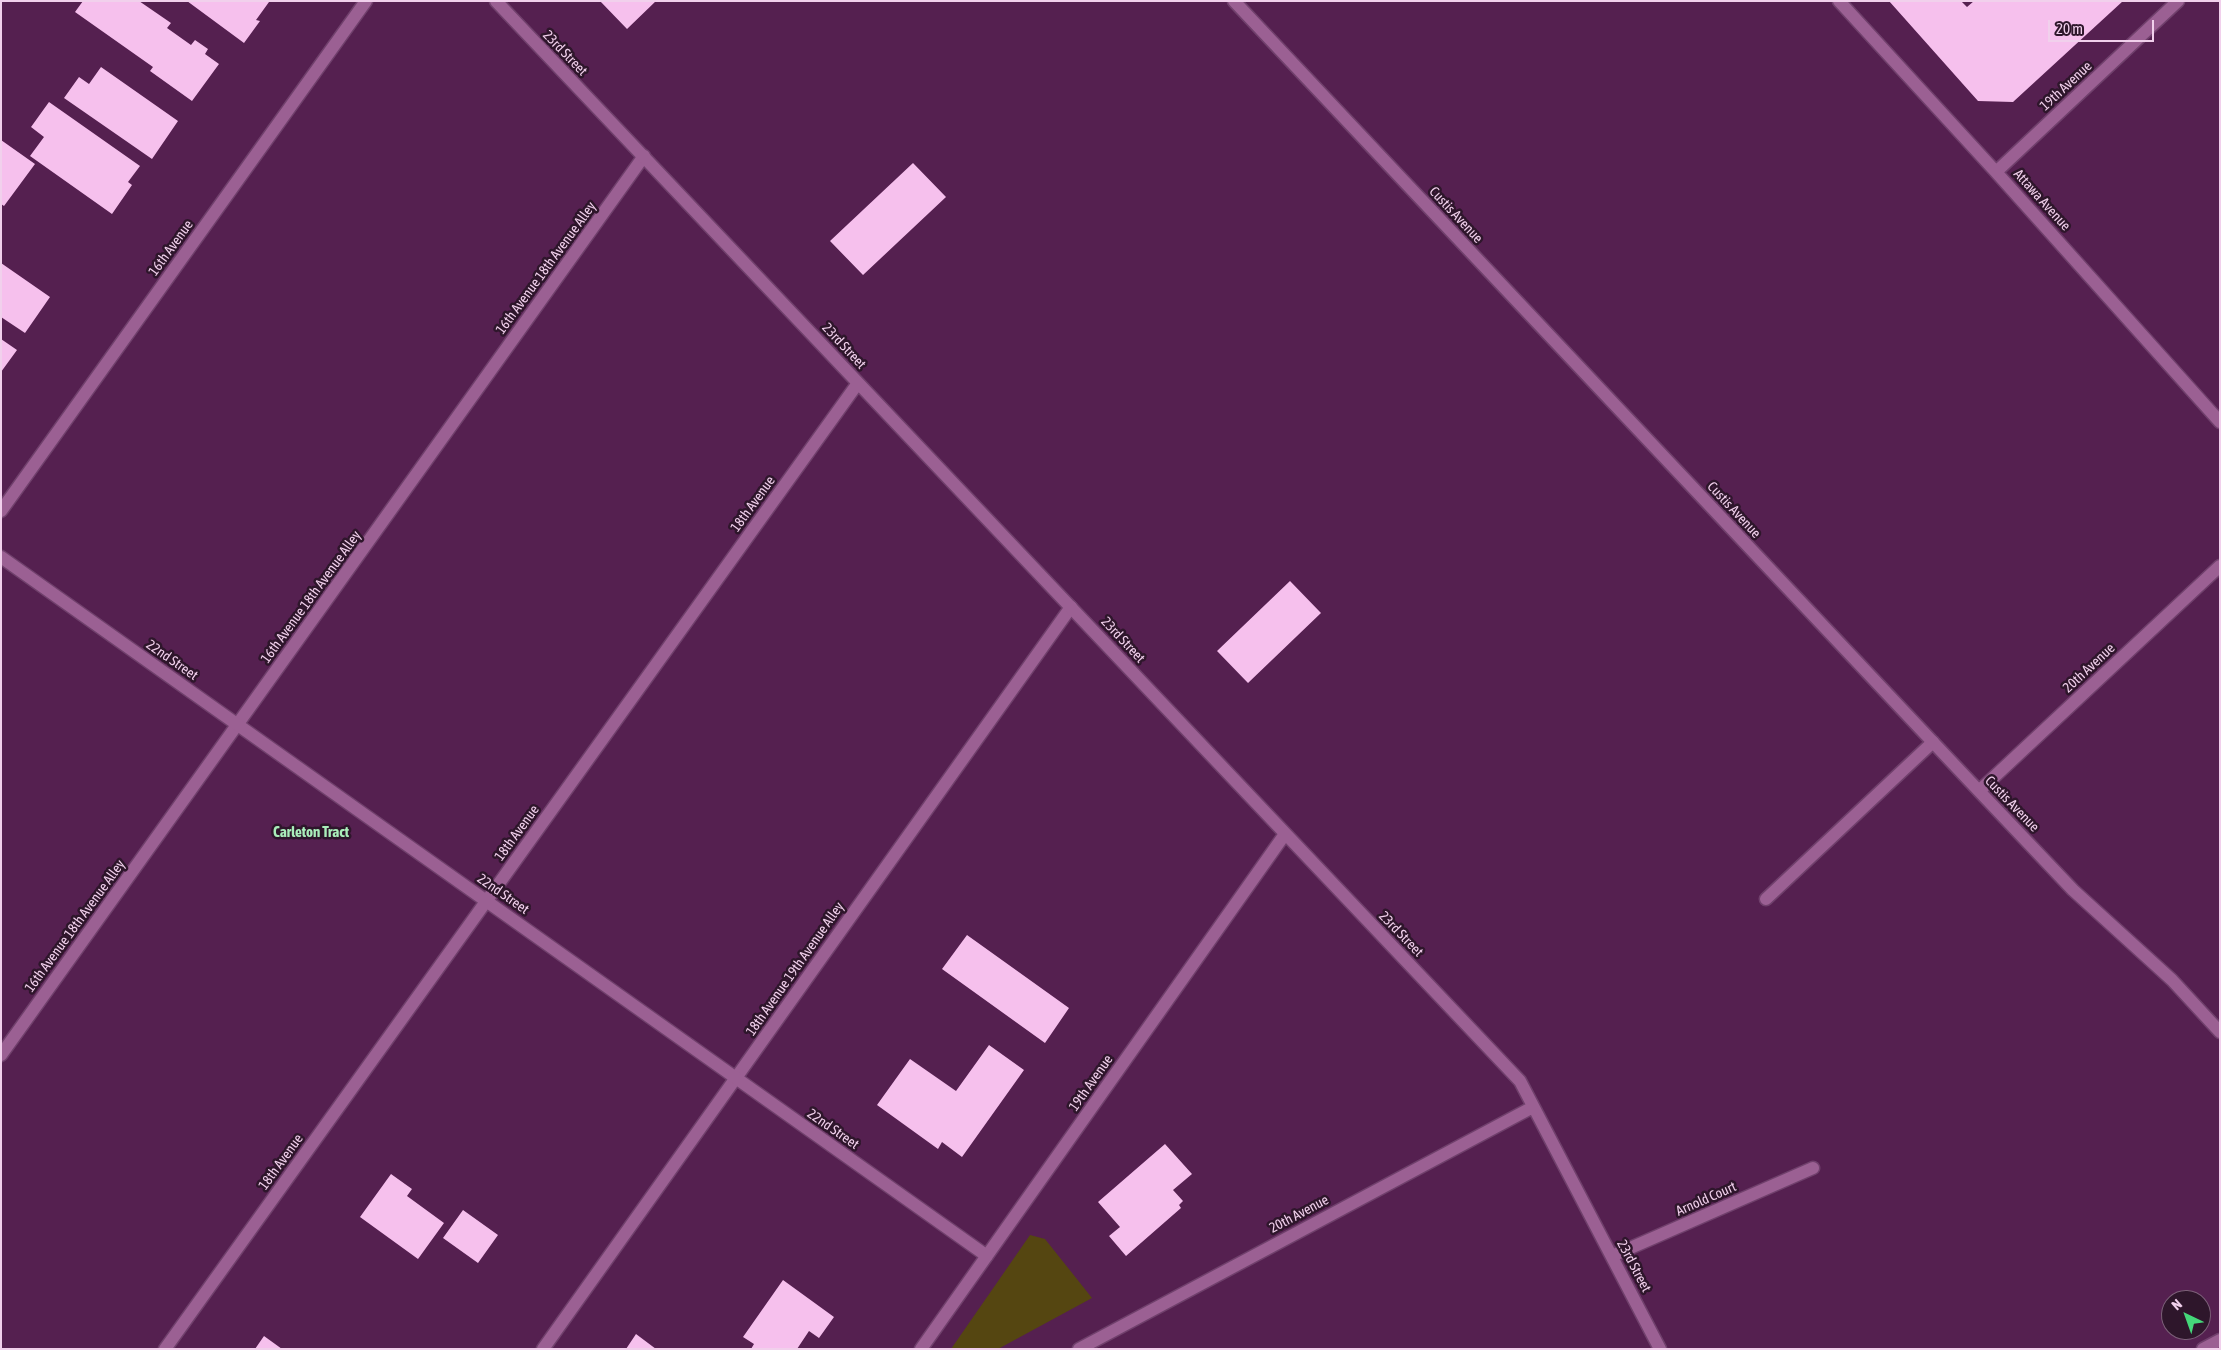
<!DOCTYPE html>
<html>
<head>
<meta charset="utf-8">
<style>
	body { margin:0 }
	#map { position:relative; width:2221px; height:1350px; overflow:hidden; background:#552050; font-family:"Asap Condensed",sans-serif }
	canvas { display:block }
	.frame { position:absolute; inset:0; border:2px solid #f1d0ec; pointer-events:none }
	.north { position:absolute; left:2161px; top:1290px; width:50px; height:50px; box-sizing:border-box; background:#2e162b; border:1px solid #7c6078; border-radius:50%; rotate:318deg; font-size:14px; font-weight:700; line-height:20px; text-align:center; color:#f1d0ec }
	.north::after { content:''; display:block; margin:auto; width:18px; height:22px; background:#45d77a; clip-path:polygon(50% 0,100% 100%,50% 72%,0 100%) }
	.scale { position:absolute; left:2048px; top:20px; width:106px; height:22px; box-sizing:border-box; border:2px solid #f1d0ec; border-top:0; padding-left:6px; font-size:15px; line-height:18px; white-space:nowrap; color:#f1d0ec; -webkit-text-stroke:4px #2e162b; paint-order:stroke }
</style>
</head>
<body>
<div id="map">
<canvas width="2221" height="1350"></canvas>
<div class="frame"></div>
<div class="north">N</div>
<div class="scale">20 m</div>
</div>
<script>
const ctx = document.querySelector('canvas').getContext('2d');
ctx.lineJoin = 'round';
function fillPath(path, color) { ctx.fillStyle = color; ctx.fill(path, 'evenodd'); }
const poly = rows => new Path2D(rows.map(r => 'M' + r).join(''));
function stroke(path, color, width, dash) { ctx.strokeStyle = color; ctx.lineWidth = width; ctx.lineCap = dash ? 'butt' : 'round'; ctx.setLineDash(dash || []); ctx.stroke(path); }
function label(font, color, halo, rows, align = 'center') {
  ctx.font = font + ' "Asap Condensed",sans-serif'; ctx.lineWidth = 5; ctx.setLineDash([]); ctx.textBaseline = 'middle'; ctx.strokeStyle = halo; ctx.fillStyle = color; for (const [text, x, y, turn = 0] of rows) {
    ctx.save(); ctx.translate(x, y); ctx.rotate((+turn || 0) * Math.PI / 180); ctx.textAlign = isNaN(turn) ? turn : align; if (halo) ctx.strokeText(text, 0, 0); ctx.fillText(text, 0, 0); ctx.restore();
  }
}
const green = poly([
	[1030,1235,1045,1239,1092,1298,998,1349,951,1349]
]);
const building = poly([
	[83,1,139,1,171,23,167,28,191,45,195,40,208,49,205,54,219,64,192,101,150,71,153,67,75,12],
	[187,1,268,1,269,2,256,20,260,21,244,43],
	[600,1,656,1,627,29],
	[1889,1,1961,1,1967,7,1974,1,2123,1,2013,102,1978,101],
	[101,67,178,121,152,159,64,98,79,77,89,84],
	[49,102,140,166,128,182,132,185,112,214,30,156,44,137,31,127],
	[1,140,35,164,4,206,1,204],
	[913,163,946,197,863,275,830,241],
	[1,263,50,297,25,333,1,317],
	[1,339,17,350,1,372],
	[1290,581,1321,613,1248,683,1217,651],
	[967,935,1069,1008,1045,1043,942,969],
	[989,1045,1024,1070,962,1157,942,1142,938,1149,877,1105,910,1059,956,1091],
	[1165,1144,1192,1174,1173,1190,1183,1201,1179,1205,1181,1208,1126,1256,1109,1236,1120,1227,1098,1202],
	[391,1174,412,1189,407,1196,444,1223,418,1259,360,1217],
	[463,1210,498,1235,478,1263,443,1238],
	[783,1280,834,1317,819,1338,809,1331,797,1349,751,1349,754,1344,743,1337],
	[636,1334,656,1349,626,1349],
	[264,1336,282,1349,255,1349]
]);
const service = poly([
	[1766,899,1933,742],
	[1,1055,644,156],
	[543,1349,1071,607]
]);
const minor = poly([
	[496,1,1520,1081,1660,1349],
	[1234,1,1979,791,2073,890,2172,980,2220,1032],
	[1839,1,1996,172,2220,422],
	[1996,172,2178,1],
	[1,511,366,1],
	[1,557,987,1256],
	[1979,791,2220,566],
	[1612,1256,1813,1168],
	[165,1349,858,383],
	[921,1349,1285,834],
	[1079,1349,1533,1107],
	[2203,1349,2220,1340]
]);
const streetNames = [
	["23rd Street",565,53,46],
	["19th Avenue",2066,86,-43],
	["Attawa Avenue",2042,200,48],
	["Custis Avenue",1456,215,47],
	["16th Avenue",171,248,-54],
	["16th Avenue 18th Avenue Alley",546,268,-54],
	["23rd Street",844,346,47],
	["18th Avenue",753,504,-54],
	["Custis Avenue",1734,510,47],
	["16th Avenue 18th Avenue Alley",311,597,-54],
	["23rd Street",1123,640,47],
	["22nd Street",172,660,35],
	["20th Avenue",2089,668,-43],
	["Custis Avenue",2012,804,46],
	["18th Avenue",517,833,-54],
	["22nd Street",503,894,35],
	["16th Avenue 18th Avenue Alley",75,926,-54],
	["23rd Street",1401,934,46],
	["18th Avenue 19th Avenue Alley",795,969,-55],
	["19th Avenue",1091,1083,-55],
	["22nd Street",833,1129,35],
	["18th Avenue",281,1162,-54],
	["Arnold Court",1706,1199,-24],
	["20th Avenue",1299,1214,-28],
	["23rd Street",1634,1266,62]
];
const neighbourhoodNames = [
	["Carleton Tract",311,832]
];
fillPath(green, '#554611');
fillPath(building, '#f6c0ed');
stroke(service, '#70406c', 15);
stroke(minor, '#70406c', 15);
stroke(service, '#9b6093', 12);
stroke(minor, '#9b6093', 12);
label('14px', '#f1d0ec', '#2e162b', streetNames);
label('bold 15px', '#a9eeba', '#2e162b', neighbourhoodNames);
</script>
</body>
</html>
